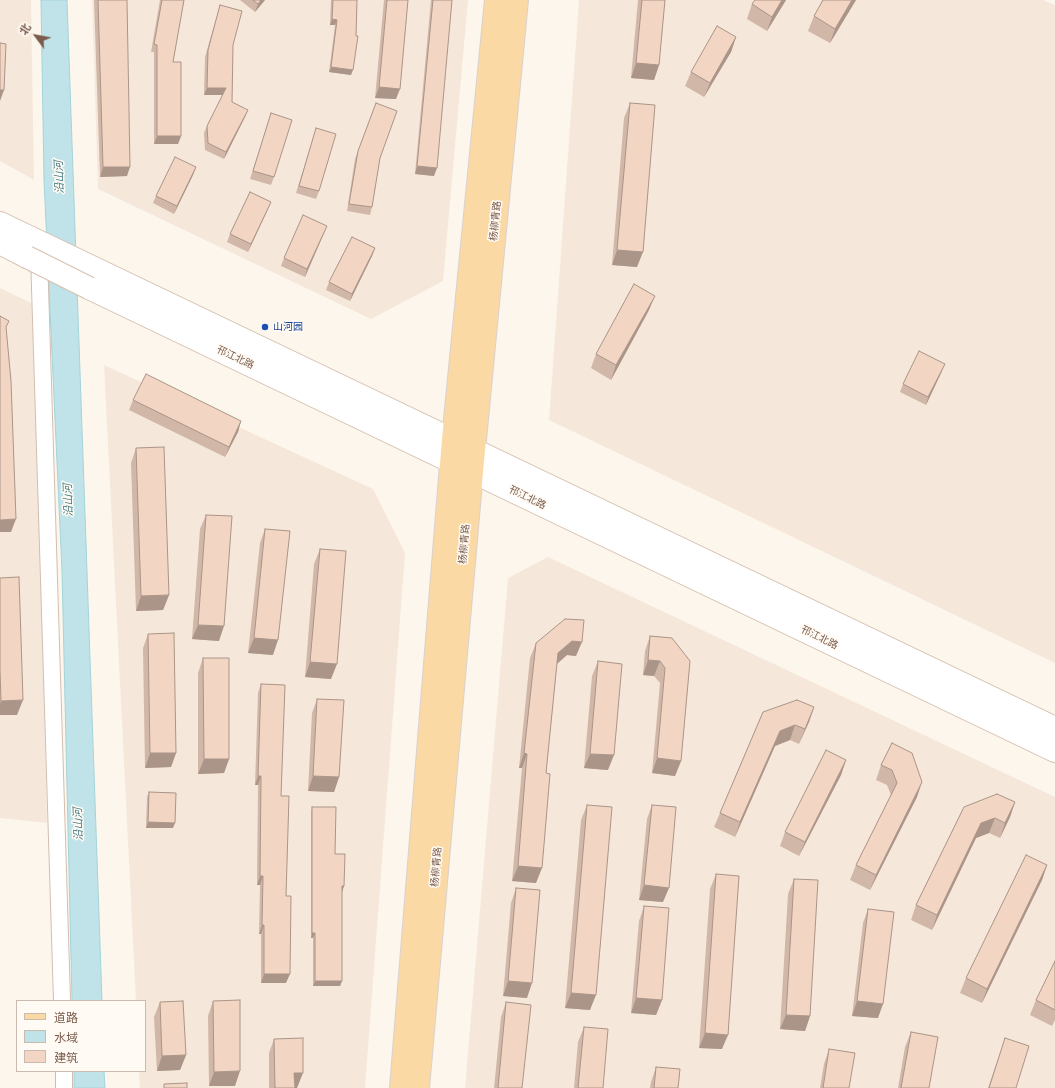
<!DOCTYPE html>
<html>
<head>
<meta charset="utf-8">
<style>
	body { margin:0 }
	#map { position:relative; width:1055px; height:1088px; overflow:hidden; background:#fdf6ec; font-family:Roboto,"Noto Sans SC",sans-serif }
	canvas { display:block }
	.legend { position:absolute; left:16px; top:1000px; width:130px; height:72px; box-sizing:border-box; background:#fffaf3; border:1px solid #cabbb1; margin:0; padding:5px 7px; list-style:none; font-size:12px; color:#7a5c4d }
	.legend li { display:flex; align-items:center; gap:8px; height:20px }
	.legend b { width:20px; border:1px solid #cabbb1 }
	.north { position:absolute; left:16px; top:16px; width:40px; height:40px; -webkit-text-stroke:3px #fffaf3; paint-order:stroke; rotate:302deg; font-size:11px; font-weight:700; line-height:16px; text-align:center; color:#7a5c4d }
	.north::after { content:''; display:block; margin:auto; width:14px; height:18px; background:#7a5c4d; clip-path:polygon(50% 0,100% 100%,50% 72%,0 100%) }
</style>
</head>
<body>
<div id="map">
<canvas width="1055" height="1088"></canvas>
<ul class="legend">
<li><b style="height:5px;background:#fbd9a5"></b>道路</li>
<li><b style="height:11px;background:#bfe3e8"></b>水域</li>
<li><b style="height:11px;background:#f3d5c3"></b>建筑</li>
</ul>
<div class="north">北</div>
</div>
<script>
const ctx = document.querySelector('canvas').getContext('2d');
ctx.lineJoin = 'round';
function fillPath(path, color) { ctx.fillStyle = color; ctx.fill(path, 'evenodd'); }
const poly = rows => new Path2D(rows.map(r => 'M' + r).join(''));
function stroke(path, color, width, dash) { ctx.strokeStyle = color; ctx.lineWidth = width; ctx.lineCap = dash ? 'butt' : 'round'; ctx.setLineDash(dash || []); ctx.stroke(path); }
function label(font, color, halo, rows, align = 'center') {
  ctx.font = font + ' Roboto,"Noto Sans SC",sans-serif'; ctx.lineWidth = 3; ctx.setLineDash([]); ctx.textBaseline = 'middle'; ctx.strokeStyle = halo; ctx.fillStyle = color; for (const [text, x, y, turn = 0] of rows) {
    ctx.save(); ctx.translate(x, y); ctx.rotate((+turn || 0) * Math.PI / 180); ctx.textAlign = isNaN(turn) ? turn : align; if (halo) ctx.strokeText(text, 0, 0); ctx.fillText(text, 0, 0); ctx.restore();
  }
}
const residential = poly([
	[0,0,31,0,34,180,0,161],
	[92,0,468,0,443,281,371,319,98,189],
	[579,0,1043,0,1055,5,1055,663,549,420],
	[0,288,35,305,47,823,0,818],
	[104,365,373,489,405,553,365,1088,140,1088,139,1071,145,1071,145,1001,136,1001],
	[548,557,1055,797,1055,1088,465,1088,508,578]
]);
const water = poly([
	[41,0,67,0,102,1001,72,1001,62,571,44,180,41,0],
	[74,1071,104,1071,105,1088,74,1088,74,1071]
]);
const minor = poly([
	[39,255,62,1001],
	[64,1071,64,1088]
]);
const secondary = poly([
	[0,223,1055,728],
	[0,243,27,257],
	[89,288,1055,751]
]);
const primary = poly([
	[401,1088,453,440,496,0],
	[418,1088,472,471,517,0]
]);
const secondaryBridge = poly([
	[27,257,89,288]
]);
const wall = poly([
	[94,0,127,0,127,176,100,177],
	[160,0,184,0,173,62,181,136,178,144,154,144,154,52,151,52],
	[240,0,265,0,255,12],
	[331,0,357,0,356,36,351,75,329,72,335,25,330,25],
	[384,0,408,0,396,99,375,98],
	[431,0,452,0,434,176,415,174],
	[638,0,665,0,659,65,654,80,631,78],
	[786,0,767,31,747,19,752,4],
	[823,0,856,0,830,43,808,31,814,16],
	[220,5,233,45,232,102,245,117,224,159,205,150,204,133,207,126,223,95,204,95,205,57],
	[736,37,731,52,704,97,685,86,691,72],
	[376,103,380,158,372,207,370,215,347,211,355,159],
	[630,103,637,267,612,265,624,118],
	[271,113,274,177,271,185,250,179],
	[316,128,319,191,316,199,296,193],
	[196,167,193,175,174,214,153,203,156,196],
	[268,209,248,252,227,242,230,234],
	[327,226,324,233,305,277,281,266,284,258],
	[375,248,372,256,350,301,326,290,329,282],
	[649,310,611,380,591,368,596,354],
	[942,371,926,405,900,392,903,384],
	[133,400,241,421,238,432,225,457,129,410],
	[136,448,169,595,163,610,136,611,131,463],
	[206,515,219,641,192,639,200,529],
	[265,529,273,655,248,653,260,543],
	[320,549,331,679,305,677,314,564],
	[0,578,17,715,0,715],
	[148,634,176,753,171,767,145,768,143,648],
	[650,636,672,638,681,761,675,776,652,773,660,683,654,676,643,675,645,651],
	[536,643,576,656,567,655,557,664,546,773,536,883,512,881,522,768,519,768,530,658],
	[203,658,229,759,224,773,198,774,198,673],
	[598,661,608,770,584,768,592,676],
	[261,684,281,796,286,896,286,983,261,983,261,934,259,934,260,885,257,885,258,785,255,785,258,693],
	[317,699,339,777,334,792,308,791,312,713],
	[814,707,809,722,799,744,790,740,775,746,735,837,714,827,720,813,763,712],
	[892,743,917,797,870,890,850,880,856,865,891,795,887,785,876,780,881,765],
	[846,760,841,775,799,856,780,846,785,832],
	[149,792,173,828,146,828,147,797],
	[1015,802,1010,817,1000,838,989,833,976,838,932,930,911,920,916,905,964,807],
	[587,805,590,1010,565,1008,581,820],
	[652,805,663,902,639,900,647,819],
	[312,807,335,854,344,886,342,892,342,981,340,986,313,986,313,938,311,938,311,812],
	[1047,865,1042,880,982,1003,960,993,966,978],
	[716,874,722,1049,699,1048,710,889],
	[794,879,810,1016,805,1031,780,1029,788,894],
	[516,888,527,998,503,996,511,903],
	[644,906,662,1000,656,1015,631,1013,639,921],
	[868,909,878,1018,852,1016,863,923],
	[1055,961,1055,1020,1052,1026,1030,1015,1036,1000],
	[213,1001,235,1086,209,1086,208,1016],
	[160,1002,186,1055,180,1070,157,1071,154,1017],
	[506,1002,522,1088,494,1088,501,1017],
	[584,1027,603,1088,574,1088,578,1042],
	[911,1032,929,1088,898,1088,905,1047],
	[1005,1038,1016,1088,988,1088,1000,1053],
	[274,1039,297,1088,269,1088,269,1053],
	[829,1049,849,1088,820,1088,824,1064],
	[656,1067,678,1088,650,1088,651,1082]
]);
const shadedWall = poly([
	[261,0,265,0,255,12,258,4],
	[782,0,786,0,767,31,772,17],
	[852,0,856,0,830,43,835,29],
	[332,19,337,20,335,25,330,25],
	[736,37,731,52,704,97,710,83],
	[636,63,659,65,654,80,631,78],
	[331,67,353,70,351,75,329,72],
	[379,87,400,89,396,99,375,98],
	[207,88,226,88,223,95,204,95],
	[0,90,4,90,0,101],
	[248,110,245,117,224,159,226,152],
	[157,136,181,136,178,144,154,144],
	[417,166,437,168,434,176,415,174],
	[103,167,130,167,127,176,100,177],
	[196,167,193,175,174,214,177,206],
	[271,202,268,209,248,252,251,244],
	[327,226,324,233,305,277,307,269],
	[375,248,372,256,350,301,352,294],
	[617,250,643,252,637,267,612,265],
	[655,296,649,310,611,380,616,365],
	[945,364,942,371,926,405,928,397],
	[241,421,238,432,225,457,229,447],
	[16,519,11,532,0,532,0,520],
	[169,595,163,610,136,611,141,596],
	[198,625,224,626,219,641,192,639],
	[254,638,278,640,273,655,248,653],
	[572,641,582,642,576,656,567,655,552,668,558,653],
	[648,660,660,661,654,676,643,675],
	[310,662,337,664,331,679,305,677],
	[23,700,17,715,0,715,0,704,1,701],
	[814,707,809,722,799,744,805,729],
	[795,725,790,740,775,746,735,837,740,822,780,731],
	[150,753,176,753,171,767,145,768],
	[524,753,527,754,522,768,519,768],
	[590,754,614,755,608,770,584,768],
	[657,758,681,761,675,776,652,773],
	[204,759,229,759,224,773,198,774],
	[846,760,841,775,799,856,805,842],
	[258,776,261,776,258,785,255,785],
	[313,776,339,777,334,792,308,791],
	[922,782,917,797,870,890,876,875],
	[1015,802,1010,817,1000,838,1005,823],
	[995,818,989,833,976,838,932,930,937,915,981,823],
	[148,822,175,823,173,828,146,828],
	[1047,865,1042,880,982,1003,987,989],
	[518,866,542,868,536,883,512,881],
	[260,876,263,876,260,885,257,885],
	[644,885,669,888,663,902,639,900],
	[342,886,344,886,342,892,340,891],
	[262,925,264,925,261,934,259,934],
	[312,933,315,933,313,938,311,938],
	[264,974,290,974,286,983,261,983],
	[315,981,342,981,340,986,313,986],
	[508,981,532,983,527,998,503,996],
	[571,993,596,995,590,1010,565,1008],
	[636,998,662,1000,656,1015,631,1013],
	[857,1001,883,1004,878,1018,852,1016],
	[786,1015,810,1016,805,1031,780,1029],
	[705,1033,728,1035,722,1049,699,1048],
	[186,1055,180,1070,157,1071,162,1056],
	[240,1071,235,1086,209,1086,214,1072],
	[294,1073,303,1073,297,1088,289,1088]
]);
const building = poly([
	[98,0,127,0,130,167,103,167,98,0],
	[162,0,184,0,173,62,181,62,181,136,157,136,157,45,154,44,162,0],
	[253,0,261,0,258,4,253,0],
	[333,0,357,0,356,36,358,36,353,70,331,67,337,20,332,19,333,0],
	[387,0,408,0,400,89,379,87,387,0],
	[433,0,452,0,437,168,417,166,433,0],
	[642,0,665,0,659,65,636,63,642,0],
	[755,0,782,0,772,17,752,4,755,0],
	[823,0,852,0,835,29,814,16,823,0],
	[220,5,242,11,233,45,232,102,248,110,226,152,208,143,207,126,226,88,207,88,208,50,220,5],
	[717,26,736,37,710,83,691,72,717,26],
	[0,43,6,44,4,90,0,90,0,43],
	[376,103,397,111,380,158,372,207,349,204,358,151,376,103],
	[630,103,655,105,643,252,617,250,630,103],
	[271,113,292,120,274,177,253,171,271,113],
	[316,128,336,134,319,191,299,186,316,128],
	[175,157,196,167,177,206,156,196,175,157],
	[250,192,271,202,251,244,230,234,250,192],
	[303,215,327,226,307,269,284,258,303,215],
	[352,237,375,248,352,294,329,282,352,237],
	[634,284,655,296,616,365,596,354,634,284],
	[0,316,9,321,6,327,11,381,16,519,0,520,0,316],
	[919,351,945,364,928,397,903,384,919,351],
	[146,374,241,421,229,447,133,400,146,374],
	[164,447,169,595,141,596,136,448,164,447],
	[206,515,232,516,224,626,198,625,206,515],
	[265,529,290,531,278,640,254,638,265,529],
	[320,549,346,551,337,664,310,662,320,549],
	[19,577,23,700,1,701,0,670,0,578,19,577],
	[565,619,584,620,582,642,572,641,558,653,546,773,550,774,542,868,518,866,527,754,524,753,536,643,565,619],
	[174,633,176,753,150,753,148,634,174,633],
	[650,636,672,638,690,661,681,761,657,758,665,668,660,661,648,660,650,636],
	[203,658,229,658,229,759,204,759,203,658],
	[598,661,622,664,614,755,590,754,598,661],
	[261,684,285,685,281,796,289,796,286,896,291,896,290,974,264,974,264,925,262,925,263,876,260,876,261,776,258,776,261,684],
	[317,699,344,700,339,777,313,776,317,699],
	[797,700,814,707,805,729,795,725,780,731,740,822,720,813,763,712,797,700],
	[892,743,912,753,922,782,876,875,856,865,897,783,892,770,881,765,892,743],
	[826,750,846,760,805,842,785,832,826,750],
	[149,792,176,793,175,823,148,822,149,792],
	[997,794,1015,802,1005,823,995,818,981,823,937,915,916,905,964,807,997,794],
	[587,805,612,807,596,995,571,993,587,805],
	[652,805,676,807,669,888,644,885,652,805],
	[312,807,336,807,335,854,345,854,344,886,342,886,342,981,315,981,315,933,312,933,312,807],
	[1026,855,1047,865,987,989,966,978,1026,855],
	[716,874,739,876,728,1035,705,1033,716,874],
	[794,879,818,880,810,1016,786,1015,794,879],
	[516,888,540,890,532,983,508,981,516,888],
	[644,906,669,908,662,1000,636,998,644,906],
	[868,909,894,912,883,1004,857,1001,868,909],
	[1055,961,1055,1010,1036,1000,1055,961],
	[240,1000,240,1071,214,1072,213,1001,240,1000],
	[183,1001,186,1055,162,1056,160,1002,183,1001],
	[506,1002,531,1005,522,1088,498,1088,506,1002],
	[584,1027,608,1029,603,1088,578,1088,584,1027],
	[911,1032,938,1037,929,1088,901,1088,911,1032],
	[303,1038,303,1073,294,1073,295,1088,275,1088,274,1039,303,1038],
	[1005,1038,1029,1046,1016,1088,989,1088,1005,1038],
	[829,1049,855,1053,849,1088,823,1088,829,1049],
	[656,1067,680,1069,678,1088,654,1088,656,1067],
	[187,1083,187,1088,164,1088,164,1084,187,1083]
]);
const markers = [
	[265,327,4,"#1a4fb4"]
];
const streetNames = [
	["杨柳青路",496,221,-84],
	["邗江北路",235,358,25],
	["邗江北路",527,498,26],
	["杨柳青路",465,544,-85],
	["邗江北路",819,638,26],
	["杨柳青路",437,867,-85]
];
const transitNames = [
	["山河园",273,327]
];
const waterNames = [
	["沿山河",60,177,-92],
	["沿山河",69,500,-92],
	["沿山河",79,824,-92]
];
fillPath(residential, '#f5e8da');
fillPath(water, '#bfe3e8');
stroke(water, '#a5d3da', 1);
stroke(minor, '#d1beb0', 18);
stroke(secondary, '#d6c0b0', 24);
stroke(primary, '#dad1cd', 24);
stroke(minor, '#fff', 16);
stroke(secondary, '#fff', 22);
stroke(primary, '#fbd9a5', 22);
stroke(secondaryBridge, '#d6c0b0', 24, []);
stroke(secondaryBridge, '#fff', 22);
fillPath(wall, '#d1b7a8');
fillPath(shadedWall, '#aa9588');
fillPath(building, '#f3d5c3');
stroke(building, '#aa9588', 1);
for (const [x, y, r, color] of markers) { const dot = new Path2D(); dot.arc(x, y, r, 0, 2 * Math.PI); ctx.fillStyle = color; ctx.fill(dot); stroke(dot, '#fffaf3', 1.5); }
label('10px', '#7a5c4d', '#fffaf3', streetNames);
label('10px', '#164399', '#fffaf3', transitNames, 'left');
label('italic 11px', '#437c86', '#fffaf3', waterNames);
</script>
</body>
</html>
